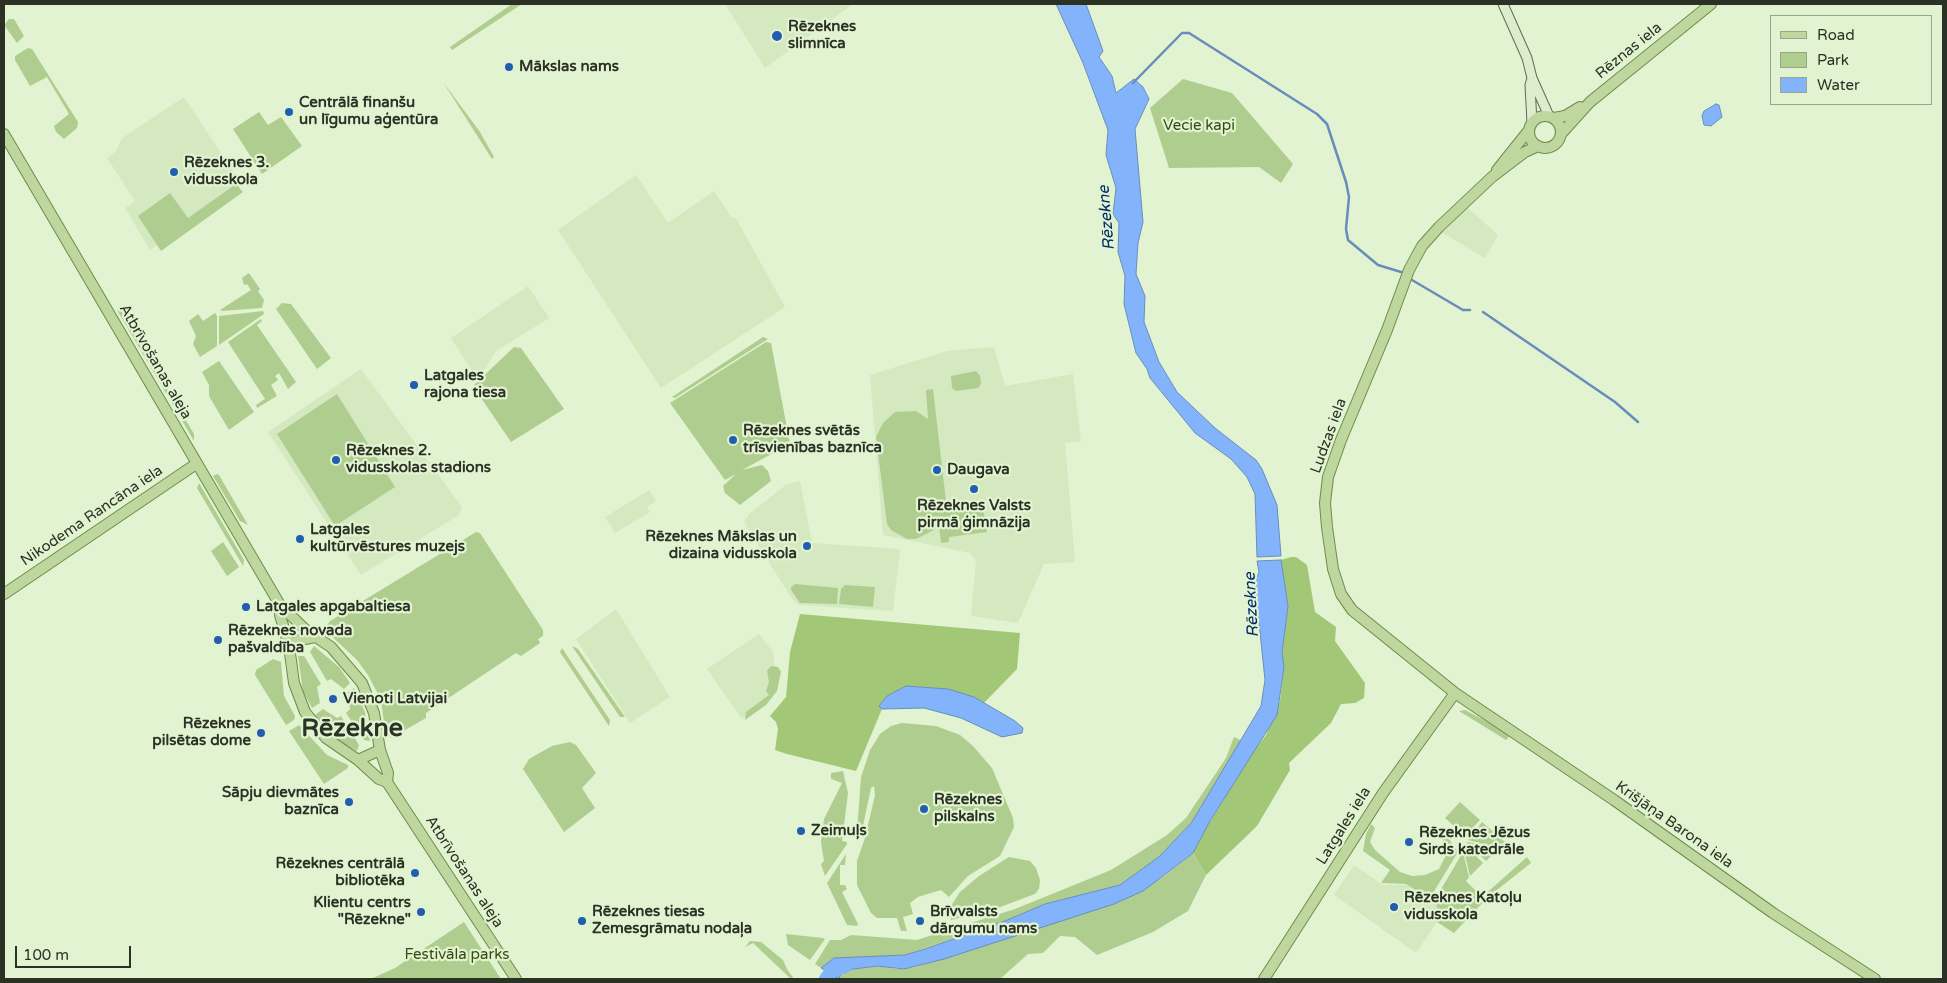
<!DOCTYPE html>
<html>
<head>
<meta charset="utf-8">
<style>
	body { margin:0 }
	#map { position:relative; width:1947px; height:983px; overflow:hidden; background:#e1f3d0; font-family:"Varela Round",sans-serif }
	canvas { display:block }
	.frame { position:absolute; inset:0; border:5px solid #2b3225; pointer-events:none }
	.legend { position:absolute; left:1770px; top:15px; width:162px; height:90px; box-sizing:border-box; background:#e1f3d0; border:1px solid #98a68c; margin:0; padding:6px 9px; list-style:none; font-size:15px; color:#2b3225 }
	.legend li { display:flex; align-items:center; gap:10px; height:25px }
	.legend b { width:25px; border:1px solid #98a68c }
	.scale { position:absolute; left:15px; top:946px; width:116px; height:22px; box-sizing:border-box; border:2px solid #2b3225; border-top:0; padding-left:6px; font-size:15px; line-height:18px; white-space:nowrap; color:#2b3225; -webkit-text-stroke:4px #e1f3d0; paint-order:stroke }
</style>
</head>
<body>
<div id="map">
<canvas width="1947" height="983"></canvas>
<div class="frame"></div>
<ul class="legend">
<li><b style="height:6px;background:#bdd79e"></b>Road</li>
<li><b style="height:14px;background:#afcd8f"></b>Park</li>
<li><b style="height:14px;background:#83b4fb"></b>Water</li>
</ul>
<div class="scale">100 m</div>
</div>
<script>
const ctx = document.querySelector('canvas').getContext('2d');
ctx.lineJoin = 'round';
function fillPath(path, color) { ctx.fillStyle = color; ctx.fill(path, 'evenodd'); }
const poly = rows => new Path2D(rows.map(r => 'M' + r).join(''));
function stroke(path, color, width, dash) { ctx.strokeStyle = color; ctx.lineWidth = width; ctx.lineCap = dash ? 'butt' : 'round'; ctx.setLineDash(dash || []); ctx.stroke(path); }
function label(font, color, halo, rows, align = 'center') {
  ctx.font = font + ' "Varela Round",sans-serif'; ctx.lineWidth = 4.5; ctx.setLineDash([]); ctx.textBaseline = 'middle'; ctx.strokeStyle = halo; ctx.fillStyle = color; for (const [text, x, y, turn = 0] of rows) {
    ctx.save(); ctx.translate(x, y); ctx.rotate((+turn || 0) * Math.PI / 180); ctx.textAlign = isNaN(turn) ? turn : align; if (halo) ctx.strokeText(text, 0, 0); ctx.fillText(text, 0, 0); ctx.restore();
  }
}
const built = poly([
	[725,4,853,4,765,68],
	[184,97,242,185,150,250,125,208,135,201,107,158,116,151,122,138],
	[636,175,668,223,714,191,732,218,736,218,785,307,661,388,558,230],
	[1467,207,1498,235,1485,258,1441,232],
	[528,286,549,318,496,351,478,380,451,338],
	[994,347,1005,386,1073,374,1081,441,1065,443,1075,562,1044,564,1018,623,971,616,976,560,970,553,883,535,870,375,947,351],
	[361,369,462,507,459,515,361,575,268,432],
	[800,481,812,543,900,549,893,611,799,605,792,599,744,522,749,514,787,484],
	[649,490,656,501,647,507,650,512,615,533,605,517],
	[616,609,670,697,630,723,576,639],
	[759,634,773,652,776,676,773,693,758,709,742,719,707,669],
	[1354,865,1383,885,1410,885,1435,903,1439,911,1437,922,1416,953,1334,895]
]);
const green = poly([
	[512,4,522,4,452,50,450,47],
	[9,19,14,19,24,36,17,43,4,25],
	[28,48,32,49,78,122,77,128,64,139,56,132,54,126,69,114,47,77,30,86,15,60,15,56],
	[1183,79,1232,93,1293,164,1281,183,1259,167,1169,168,1150,108],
	[443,82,480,132,494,157,492,159],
	[259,112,268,125,281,117,302,146,262,174,233,129],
	[236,184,243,192,161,251,138,216,170,193,188,218],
	[249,273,260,289,258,291,264,300,262,308,222,311,220,310,251,290,247,284,244,285,242,278],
	[282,303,291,304,331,358,317,369,276,309],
	[117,310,122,312,194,434,194,441],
	[263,311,264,314,219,345,219,316],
	[215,313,217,316,217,346,200,357,193,344,196,336,189,321,198,314,203,321],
	[261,319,262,321,257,325,296,382,288,389,279,373,275,376,278,380,271,385,277,396,257,408,256,405,265,399,228,342],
	[763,337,768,339,675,398,672,397],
	[766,342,771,343,790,444,742,470,762,465,768,471,771,481,740,505,725,493,723,486,736,474,725,480,670,403],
	[514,347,521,348,564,409,511,442,473,386],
	[219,361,254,412,229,430,209,396,209,385,202,372],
	[976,371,980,376,981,384,978,388,956,391,952,388,951,376],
	[933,389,947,510,983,507,987,532,949,537,949,542,941,543,939,525,932,531,916,539,907,539,891,530,887,524,876,437,883,423,895,412,916,411,928,419,926,390],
	[337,394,395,487,335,526,277,434],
	[217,474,219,475,248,525,240,521,213,476],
	[199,483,244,560,243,566,197,488],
	[476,532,480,533,543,630,543,636,538,639,540,643,521,656,516,653,426,713,426,718,391,738,385,731,382,707,377,692,368,675,357,660,326,631,325,628,330,621],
	[223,542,239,567,227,576,211,551],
	[795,584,838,588,837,604,800,603,791,590,791,587],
	[845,585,875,587,873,607,839,604,841,589],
	[314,646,339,667,350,683,344,689,331,679,327,681,310,652],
	[572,646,578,649,625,717,620,717],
	[562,648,610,720,609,726,560,652],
	[298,656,304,656,321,684,317,687,320,703,312,708,303,691],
	[273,659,281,662,284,696,295,716,294,720,286,725,255,675,256,670],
	[771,666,778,667,781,672,777,691,766,705,745,720,746,712,769,695,766,691,769,682,767,671],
	[354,688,365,712,370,741,364,740,346,713,350,709,347,693],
	[323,709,337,718,341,716,359,745,357,751,342,743,319,721,315,715],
	[1465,710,1507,732,1510,736,1506,740,1459,711],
	[902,723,936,726,960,735,973,746,992,768,1013,818,1014,827,1000,856,968,876,949,897,941,890,918,897,910,903,913,914,903,917,907,931,901,931,897,918,877,918,871,913,857,885,857,861,865,838,875,795,874,786,871,788,861,835,857,840,857,832,861,777,870,750,880,734,891,726],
	[299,725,327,755,348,765,348,768,324,784,289,731],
	[1234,737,1242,741,1192,822,1160,856,1120,885,1045,904,1005,921,905,955,834,958,821,968,815,964,830,940,841,940,851,935,917,940,1015,909,1111,870,1167,835,1186,818,1226,758],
	[570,742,576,745,596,773,582,788,595,808,564,832,523,769,529,759,552,746],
	[843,771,848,793,842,841,847,842,847,844,825,876,821,864,824,861,821,842,824,819,842,783,831,779,831,773],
	[1460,802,1480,820,1465,836,1445,818],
	[1482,822,1505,842,1486,861,1466,842,1484,844,1468,840],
	[1371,824,1375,828,1370,842,1375,850,1400,872,1412,876,1425,875,1439,869,1446,855,1442,835,1444,832,1458,852,1433,893,1424,895,1406,884,1381,883,1390,870,1363,851,1366,834],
	[1464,844,1483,863,1470,876,1463,846],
	[1463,852,1469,877,1466,881,1482,897,1527,857,1531,863,1488,897,1454,933,1437,922,1439,911,1434,901],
	[1193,853,1206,875,1188,911,1153,932,1097,955,1075,937,1060,936,1043,953,1028,954,1000,979,839,979,841,973,846,970,877,966,897,969,915,967,1056,922,1164,876],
	[846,854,845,865,840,865,840,885,845,885,847,889,842,892,858,924,857,926,847,925,827,883],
	[1009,857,1030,861,1036,868,1040,880,1039,889,1035,894,995,909,951,920,951,906,960,892,979,876],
	[464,922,501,979,371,979,395,968],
	[786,934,823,938,825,939,810,960,788,945],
	[750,941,761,942,783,960,787,969,794,979,791,979,753,943,745,947]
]);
const forest = poly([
	[1291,557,1296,557,1307,565,1315,612,1336,627,1335,641,1365,683,1364,698,1355,703,1341,704,1331,723,1289,763,1290,770,1257,826,1206,875,1192,851,1253,752,1266,735,1280,701,1284,667,1282,653,1288,606,1281,560],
	[800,614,1020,633,1017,669,984,703,948,689,906,686,887,696,879,706,882,709,856,771,787,754,775,750,778,729,776,722,770,716,786,697,790,652]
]);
const water = poly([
	[1056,4,1086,4,1103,51,1099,57,1112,76,1116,93,1134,79,1143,87,1149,99,1135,129,1143,222,1138,243,1136,274,1145,296,1144,322,1159,362,1177,392,1215,428,1256,460,1262,469,1277,505,1281,556,1257,557,1255,494,1247,477,1231,459,1195,433,1150,378,1147,369,1136,353,1124,304,1125,276,1118,252,1119,223,1113,214,1116,188,1106,155,1108,130,1083,63,1056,4],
	[1716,104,1719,105,1722,117,1711,126,1704,125,1702,116,1704,111,1716,104],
	[1281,560,1288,606,1282,653,1284,667,1277,715,1210,821,1193,853,1143,891,1114,904,944,959,904,969,877,966,846,970,841,973,839,979,821,968,834,958,905,955,925,949,1005,921,1045,904,1120,885,1160,856,1192,822,1261,706,1265,680,1256,594,1256,580,1259,572,1257,561,1281,560],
	[906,686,948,689,974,697,1015,721,1023,728,1022,733,1002,737,961,718,924,708,882,709,879,706,887,696,906,686]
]);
const stream = poly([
	[1133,83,1182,33,1189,33,1317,114,1327,124,1346,182,1349,197,1346,229,1348,240,1378,265,1401,272],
	[1412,280,1463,310,1470,310],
	[1483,312,1615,402,1638,422]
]);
const river = poly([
	[826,979,833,970,845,966]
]);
const secondary = poly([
	[1503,4,1527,58,1532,78,1549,116],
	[1532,123,1530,85,1532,78]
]);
const primary = poly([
	'1529 132a16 16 0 1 1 32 0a16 16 0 1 1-32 0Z',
	[1554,118,1565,116,1580,107],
	[1562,133,1590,102,1711,4],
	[4,134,280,605,307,631,331,647,362,683,374,713,380,750,388,773,387,782,516,979],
	[1538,146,1525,152,1492,177,1439,227,1422,246,1409,270,1387,330,1341,440,1328,477,1325,503,1327,527,1333,569,1341,594,1352,610,1455,693,1614,800,1773,913,1875,979],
	[1497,170,1529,130],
	[4,594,196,464],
	[280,605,280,615,289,646,294,683,305,712,326,738,358,760,379,779,387,782],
	[289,646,300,640,315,637],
	[358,760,380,750],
	[1264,979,1383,793,1455,693]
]);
const markers = [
	[777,36,6,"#225eaf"],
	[509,67,5,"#225eaf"],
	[289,112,5,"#225eaf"],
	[174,172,5,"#225eaf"],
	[414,385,5,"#225eaf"],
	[733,440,5,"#225eaf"],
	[336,460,5,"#225eaf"],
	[937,470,5,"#225eaf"],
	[974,489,5,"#225eaf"],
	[300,539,5,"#225eaf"],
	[807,546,5,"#225eaf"],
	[246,607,5,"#225eaf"],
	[218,640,5,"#225eaf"],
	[333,699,5,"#225eaf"],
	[261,733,5,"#225eaf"],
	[349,802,5,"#225eaf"],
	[924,809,5,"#225eaf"],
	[801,831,5,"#225eaf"],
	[1409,842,5,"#225eaf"],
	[415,873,5,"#225eaf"],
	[1394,907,5,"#225eaf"],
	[421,912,5,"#225eaf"],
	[582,921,5,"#225eaf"],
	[920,921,5,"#225eaf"]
];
const poiNames = [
	["Rēzeknes",788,27],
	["slimnīca",788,44],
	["Mākslas nams",519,67],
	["Centrālā finanšu",299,103],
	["un līgumu aģentūra",299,120],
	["Rēzeknes 3.",184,163],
	["vidusskola",184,180],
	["Latgales",424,376],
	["rajona tiesa",424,393],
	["Rēzeknes svētās",743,431],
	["trīsvienības baznīca",743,448],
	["Rēzeknes 2.",346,451],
	["vidusskolas stadions",346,468],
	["Daugava",947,470],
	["Rēzeknes Valsts",974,506,"center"],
	["pirmā ģimnāzija",974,523,"center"],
	["Latgales",310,530],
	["kultūrvēstures muzejs",310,547],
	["Rēzeknes Mākslas un",797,537,"right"],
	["dizaina vidusskola",797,554,"right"],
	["Latgales apgabaltiesa",256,607],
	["Rēzeknes novada",228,631],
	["pašvaldība",228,648],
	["Vienoti Latvijai",343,699],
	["Rēzeknes",251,724,"right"],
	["pilsētas dome",251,741,"right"],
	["Sāpju dievmātes",339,793,"right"],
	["baznīca",339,810,"right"],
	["Rēzeknes",934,800],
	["pilskalns",934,817],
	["Zeimuļs",811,831],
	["Rēzeknes Jēzus",1419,833],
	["Sirds katedrāle",1419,850],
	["Rēzeknes centrālā",405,864,"right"],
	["bibliotēka",405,881,"right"],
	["Rēzeknes Katoļu",1404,898],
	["vidusskola",1404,915],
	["Klientu centrs",411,903,"right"],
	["\"Rēzekne\"",411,920,"right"],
	["Rēzeknes tiesas",592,912],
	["Zemesgrāmatu nodaļa",592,929],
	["Brīvvalsts",930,912],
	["dārgumu nams",930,929]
];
const streetNames = [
	["Rēznas iela",1629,51,-39],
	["Atbrīvošanas aleja",155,362,60],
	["Ludzas iela",1329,436,-70],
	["Nikodema Rancāna iela",92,516,-34],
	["Krišjāņa Barona iela",1674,825,35],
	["Latgales iela",1344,826,-58],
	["Atbrīvošanas aleja",464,872,57]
];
const parkNames = [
	["Vecie kapi",1199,126],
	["Festivāla parks",457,955]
];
const waterNames = [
	["Rēzekne",1107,218,-95],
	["Rēzekne",1252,605,-93]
];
const townNames = [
	["Rēzekne",352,729]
];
fillPath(built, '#d4e9c0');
fillPath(green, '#afcd8f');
fillPath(forest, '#a2c877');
fillPath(water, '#83b4fb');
stroke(water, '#698dbb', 1);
stroke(stream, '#698dbb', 2.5);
stroke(river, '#83b4fb', 14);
stroke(secondary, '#5e6d4f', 11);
stroke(primary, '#6d8c49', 12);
stroke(secondary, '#deebce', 9);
stroke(primary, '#bdd79e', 10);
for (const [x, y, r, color] of markers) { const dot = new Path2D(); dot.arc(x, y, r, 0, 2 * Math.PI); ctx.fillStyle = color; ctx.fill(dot); stroke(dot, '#e1f3d0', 2); }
label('bold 15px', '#2b3225', '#e1f3d0', poiNames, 'left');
label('15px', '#2b3225', '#e1f3d0', streetNames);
label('15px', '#344b11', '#e1f3d0', parkNames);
label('italic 16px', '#002c68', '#e1f3d0', waterNames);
label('bold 25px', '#2b3225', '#e1f3d0', townNames);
</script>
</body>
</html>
